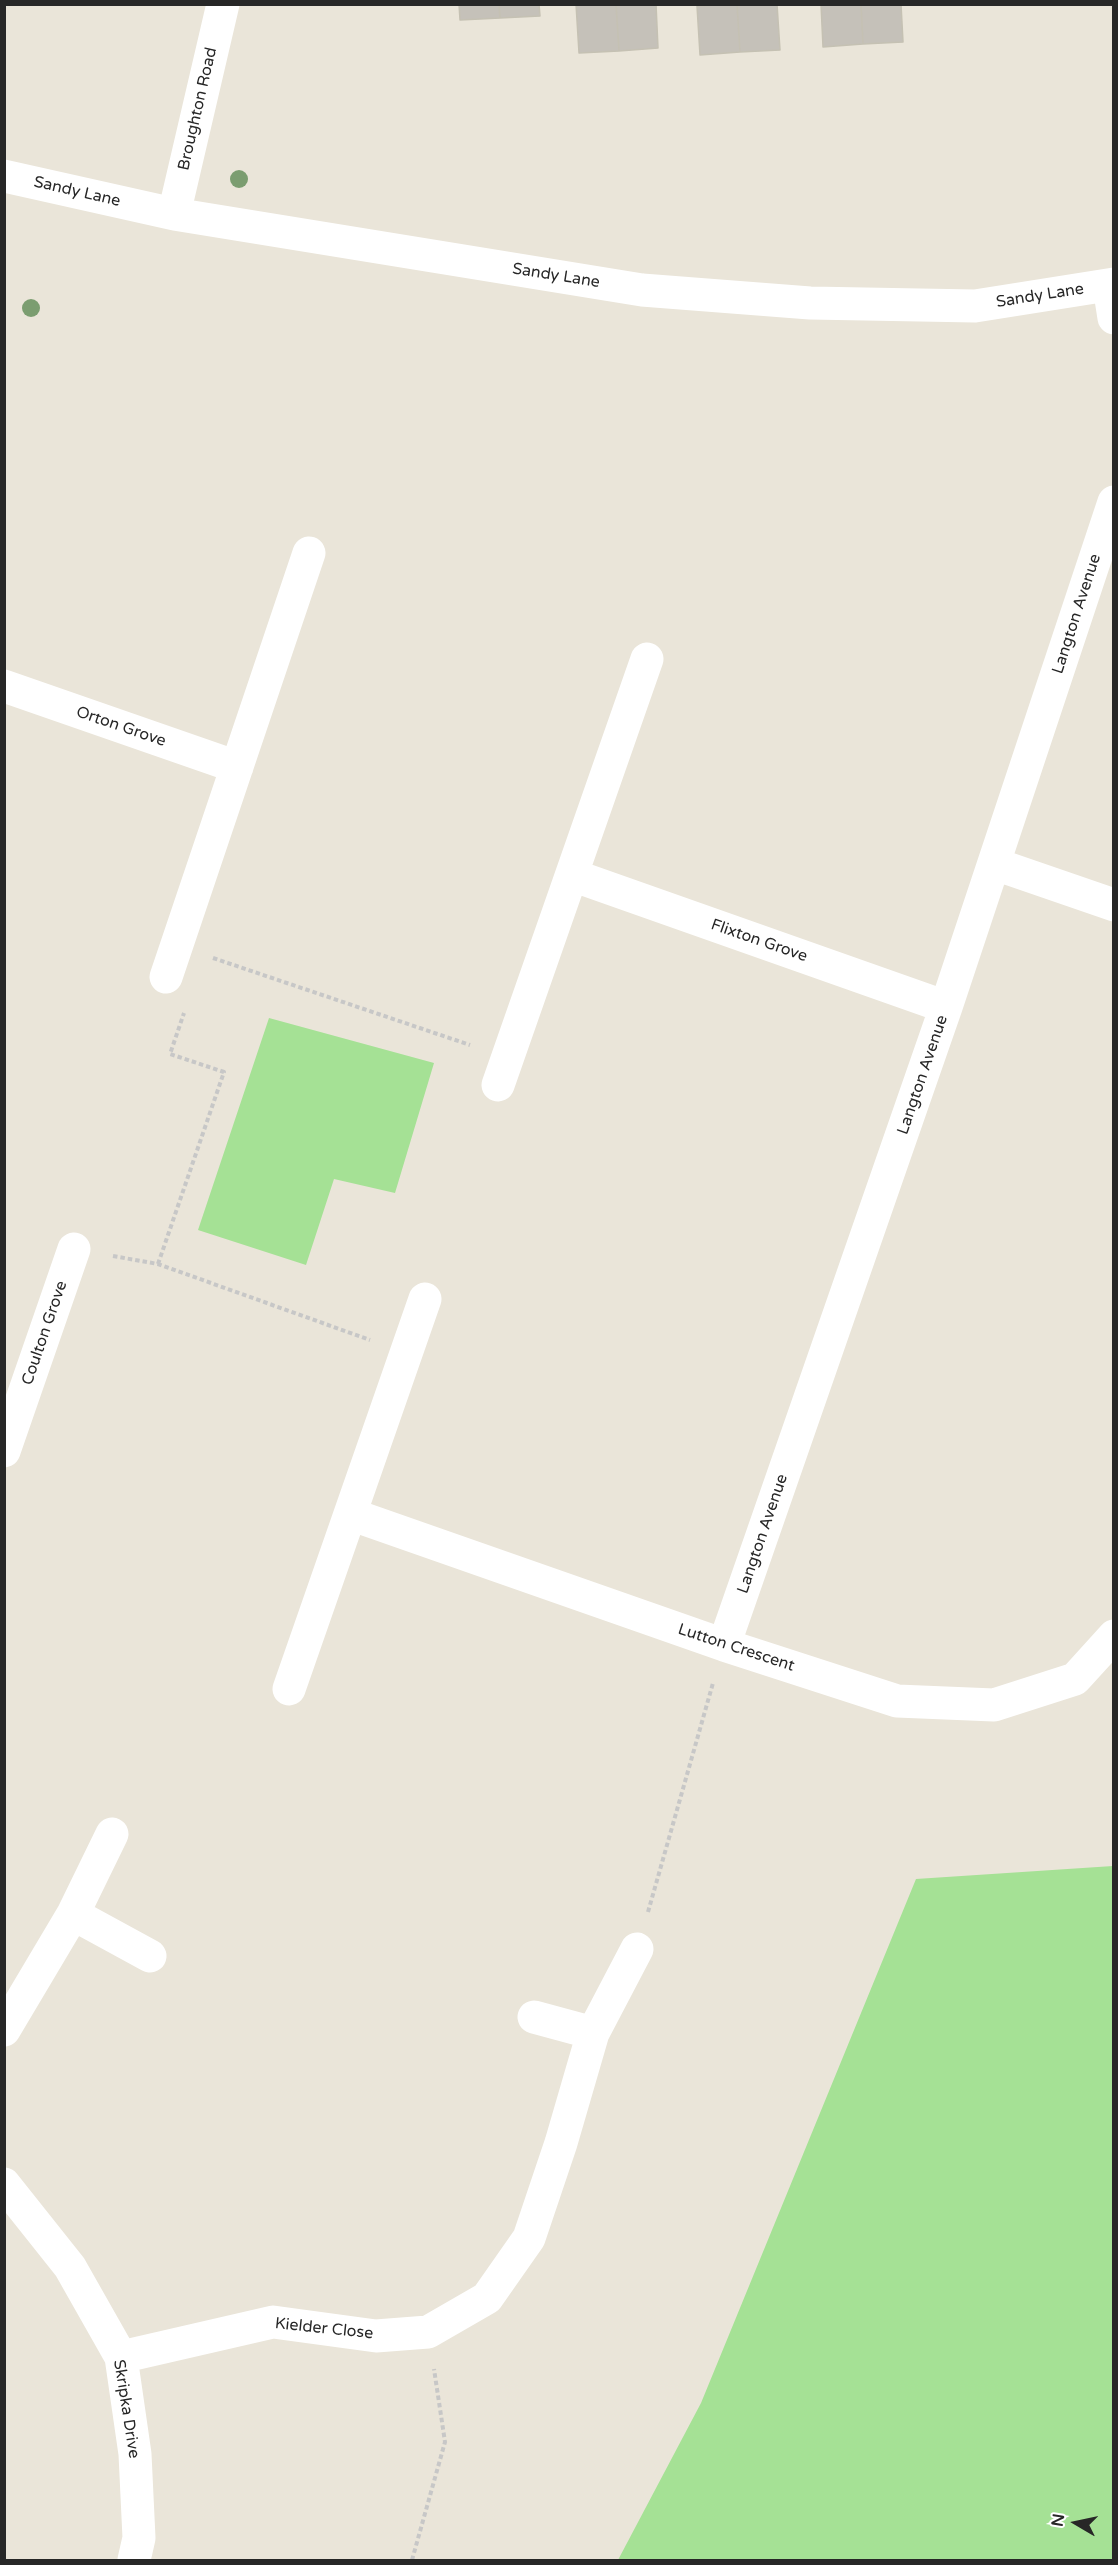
<!DOCTYPE html>
<html>
<head>
<meta charset="utf-8">
<style>
	body { margin:0 }
	#map { position:relative; width:1118px; height:2565px; overflow:hidden; background:#eae5d9; font-family:"Varela Round",sans-serif }
	canvas { display:block }
	.frame { position:absolute; inset:0; border:6px solid #272727; pointer-events:none }
	.north { position:absolute; left:1046px; top:2493px; width:60px; height:60px; -webkit-text-stroke:4px #fff; paint-order:stroke; rotate:279deg; font-size:16px; font-weight:700; line-height:24px; text-align:center; color:#272727 }
	.north::after { content:''; display:block; margin:auto; width:21px; height:27px; background:#272727; clip-path:polygon(50% 0,100% 100%,50% 72%,0 100%) }
</style>
</head>
<body>
<div id="map">
<canvas width="1118" height="2565"></canvas>
<div class="frame"></div>
<div class="north">N</div>
</div>
<script>
const ctx = document.querySelector('canvas').getContext('2d');
ctx.lineJoin = 'round';
function fillPath(path, color) { ctx.fillStyle = color; ctx.fill(path, 'evenodd'); }
const poly = rows => new Path2D(rows.map(r => 'M' + r).join(''));
function stroke(path, color, width, dash) { ctx.strokeStyle = color; ctx.lineWidth = width; ctx.lineCap = dash ? 'butt' : 'round'; ctx.setLineDash(dash || []); ctx.stroke(path); }
function label(font, color, halo, rows, align = 'center') {
  ctx.font = font + ' "Varela Round",sans-serif'; ctx.lineWidth = 5; ctx.setLineDash([]); ctx.textBaseline = 'middle'; ctx.strokeStyle = halo; ctx.fillStyle = color; for (const [text, x, y, turn = 0] of rows) {
    ctx.save(); ctx.translate(x, y); ctx.rotate((+turn || 0) * Math.PI / 180); ctx.textAlign = isNaN(turn) ? turn : align; if (halo) ctx.strokeText(text, 0, 0); ctx.fillText(text, 0, 0); ctx.restore();
  }
}
const green = poly([
	[269,1018,434,1063,395,1193,334,1179,306,1265,198,1230],
	[1113,1866,1113,2560,618,2560,701,2403,916,1879]
]);
const building = poly([
	[459,4,499,4,500,18,460,20,459,4],
	[499,4,539,4,540,16,500,18,499,4],
	[576,4,616,4,619,51,579,53,576,4],
	[616,4,656,4,658,48,619,51,616,4],
	[737,4,740,52,700,55,697,6,737,4],
	[737,4,777,4,780,50,740,52,737,4],
	[821,4,861,4,863,44,823,47,821,4],
	[861,4,901,4,903,42,863,44,861,4]
]);
const path = poly([
	[213,958,470,1045],
	[113,1256,158,1264,370,1340],
	[158,1264,224,1072,170,1054,184,1013],
	[648,1912,713,1683],
	[412,2560,445,2442,434,2369]
]);
const street = poly([
	[4,176,174,214,642,290,810,303,975,306,1114,284],
	[174,214,223,4],
	[1109,286,1114,318],
	[4,686,237,767],
	[995,864,1114,905],
	[572,875,946,1007],
	[166,977,309,553],
	[498,1085,647,659],
	[4,1451,74,1249],
	[350,1514,724,1645,897,1701,994,1705,1075,1679,1114,1636],
	[724,1645,946,1007,1114,502],
	[289,1689,425,1299],
	[73,1914,150,1956],
	[534,2017,593,2033],
	[4,2030,73,1914,112,1834],
	[4,2184,70,2267,121,2357,135,2454,139,2538,134,2560],
	[121,2357,273,2322,376,2336,428,2332,487,2298,529,2238,561,2143,593,2033,637,1949]
]);
const trees = [
	[239,179],
	[31,308]
];
const streetNames = [
	["Broughton Road",198,109,-77],
	["Sandy Lane",77,192,13],
	["Sandy Lane",556,276,9],
	["Sandy Lane",1040,296,-9],
	["Langton Avenue",1077,614,-72],
	["Orton Grove",121,727,19],
	["Flixton Grove",759,941,19],
	["Langton Avenue",923,1075,-71],
	["Coulton Grove",45,1333,-71],
	["Langton Avenue",763,1534,-71],
	["Lutton Crescent",736,1648,18],
	["Kielder Close",324,2329,6],
	["Skripka Drive",126,2409,81]
];
fillPath(green, '#a5e195');
fillPath(building, '#c5c1b9');
stroke(building, '#c5c1b3', 1.5);
stroke(path, '#c7c7c7', 4, [4.5, 3]);
stroke(street, '#fff', 33);
ctx.fillStyle = '#7b9d70';
for (const [x, y] of trees) { ctx.beginPath(); ctx.arc(x, y, 9, 0, 2 * Math.PI); ctx.fill(); }
label('16px', '#272727', '#fff', streetNames);
</script>
</body>
</html>
